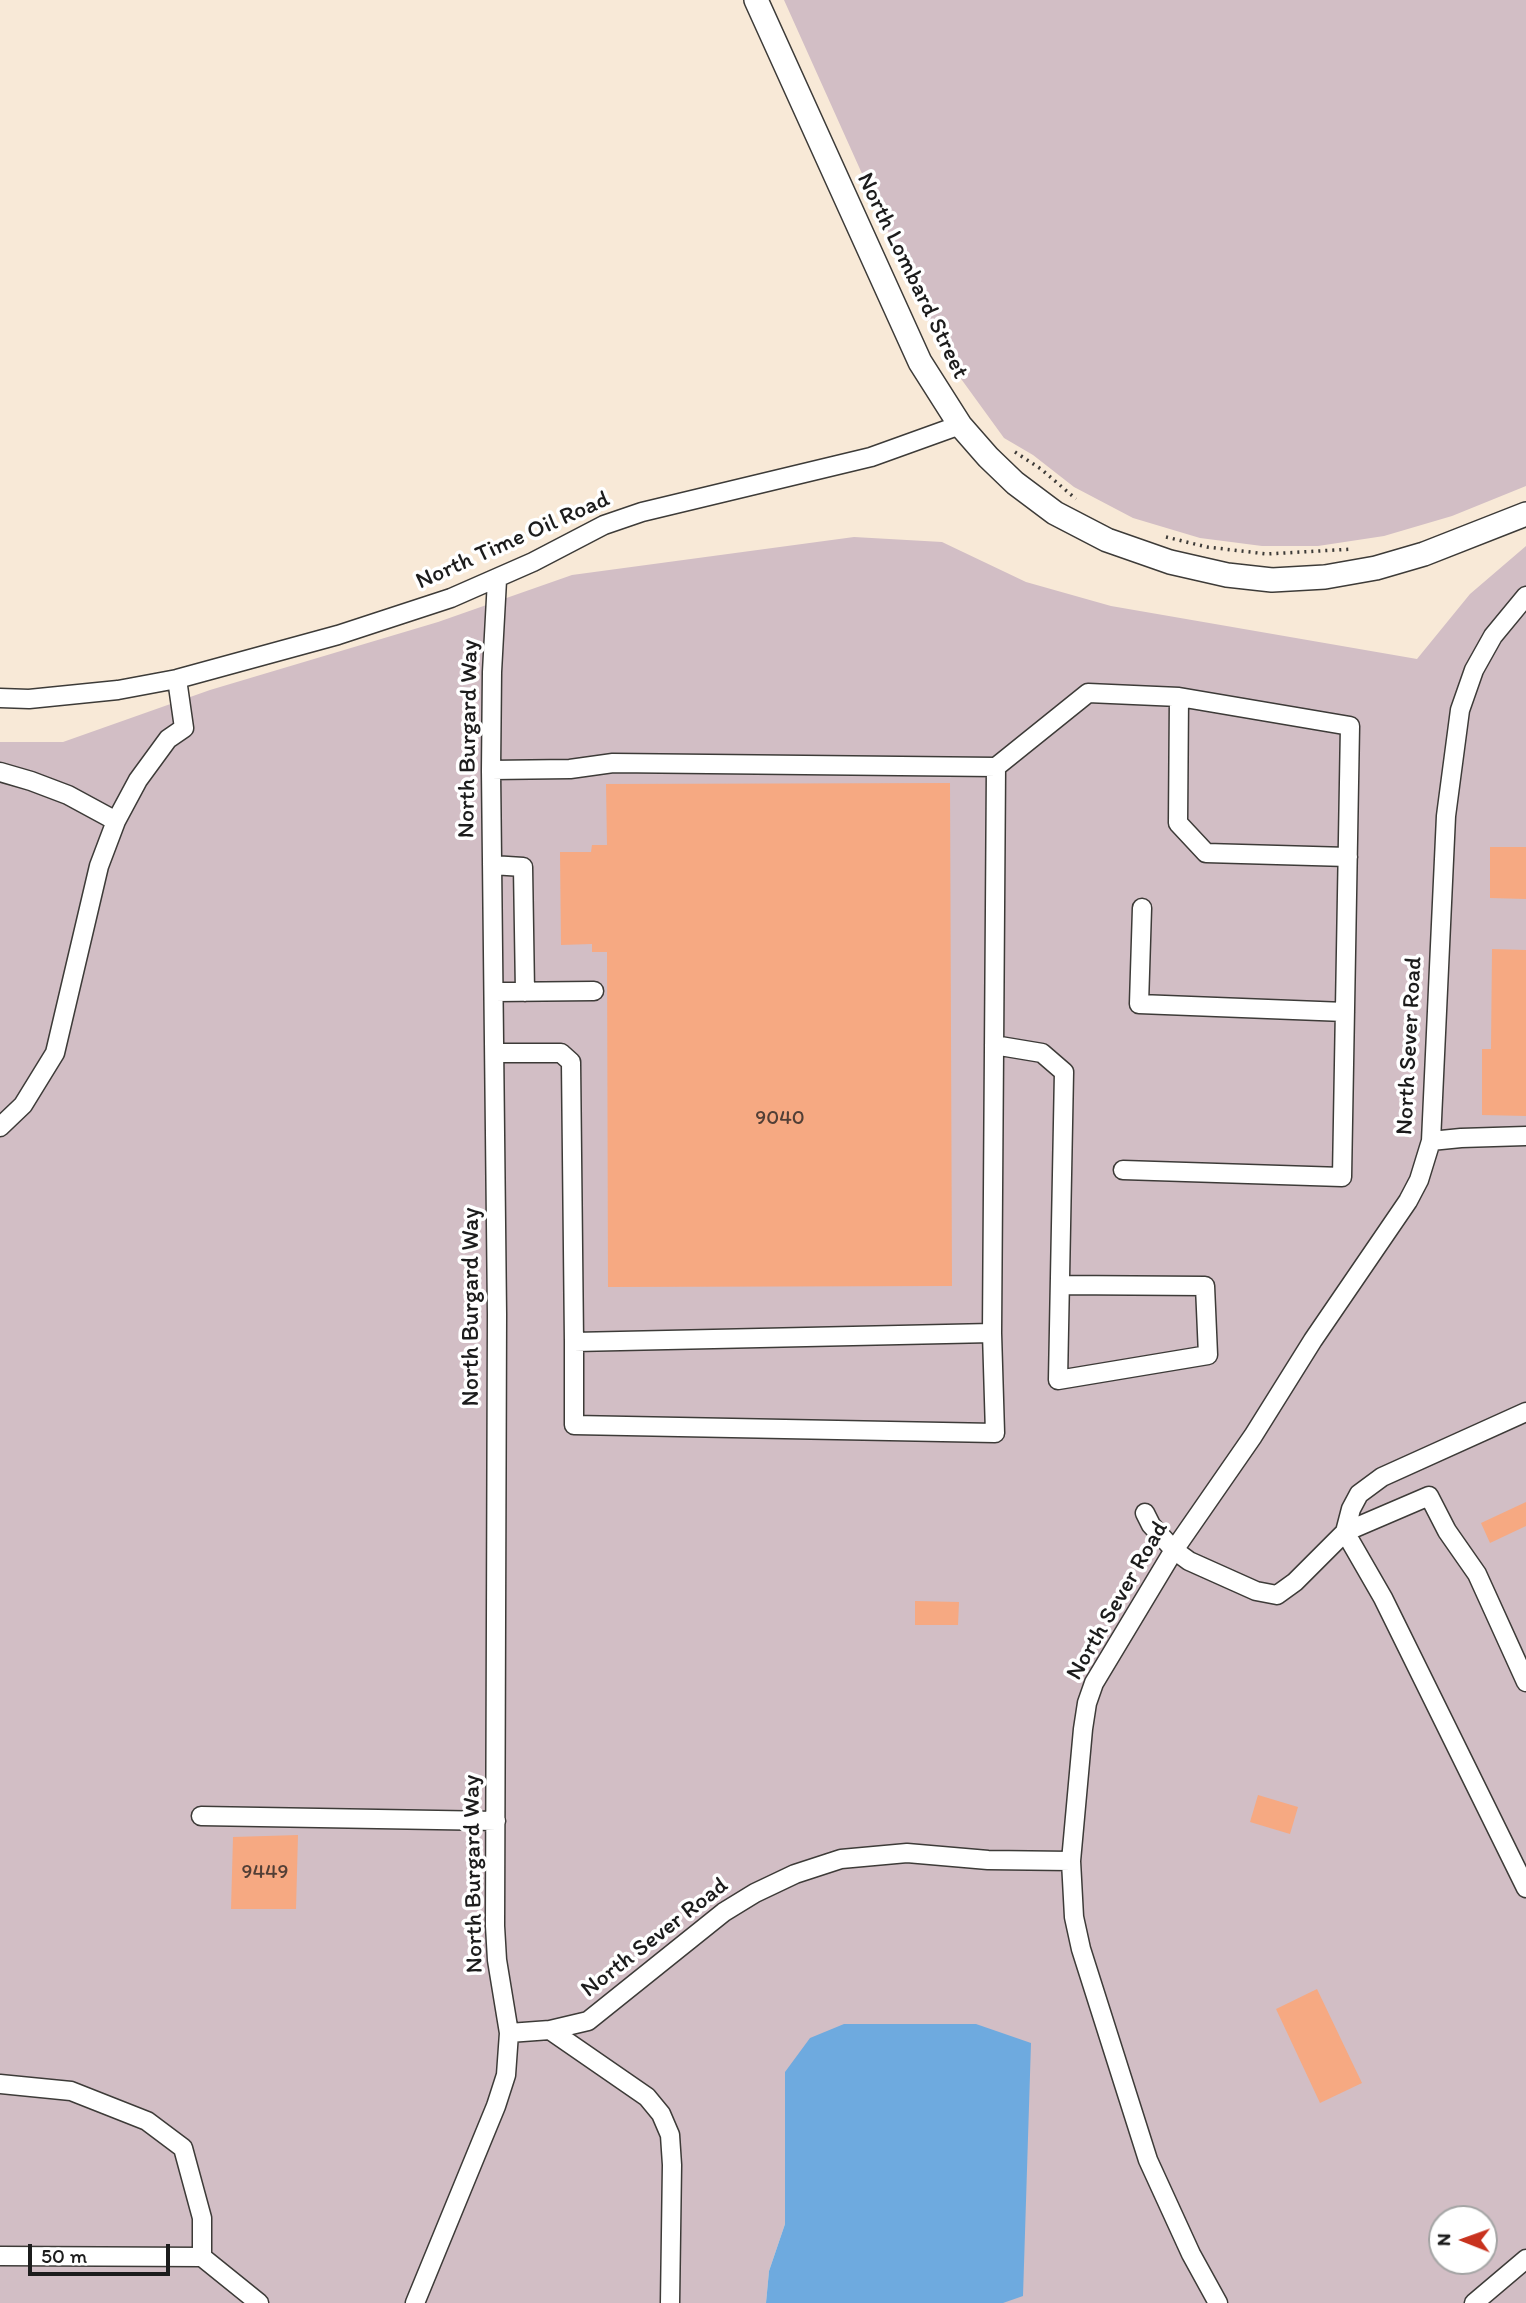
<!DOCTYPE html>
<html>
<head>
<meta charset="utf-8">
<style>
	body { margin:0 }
	#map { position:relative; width:1526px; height:2303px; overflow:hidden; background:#f8e9d7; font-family:Itim,sans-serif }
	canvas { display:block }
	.north { position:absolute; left:1428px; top:2205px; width:70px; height:70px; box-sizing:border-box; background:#fff; border:2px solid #a4a4a4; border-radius:50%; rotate:271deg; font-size:19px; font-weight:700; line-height:28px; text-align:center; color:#1c1c1c }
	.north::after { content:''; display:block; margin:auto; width:24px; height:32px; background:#c8321e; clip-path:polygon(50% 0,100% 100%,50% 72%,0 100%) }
	.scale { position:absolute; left:28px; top:2244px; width:142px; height:32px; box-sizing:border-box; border:4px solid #1c1c1c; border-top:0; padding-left:9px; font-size:21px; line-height:24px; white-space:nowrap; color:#1c1c1c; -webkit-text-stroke:5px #fff; paint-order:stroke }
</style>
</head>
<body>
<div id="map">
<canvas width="1526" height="2303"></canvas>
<div class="north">N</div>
<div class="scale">50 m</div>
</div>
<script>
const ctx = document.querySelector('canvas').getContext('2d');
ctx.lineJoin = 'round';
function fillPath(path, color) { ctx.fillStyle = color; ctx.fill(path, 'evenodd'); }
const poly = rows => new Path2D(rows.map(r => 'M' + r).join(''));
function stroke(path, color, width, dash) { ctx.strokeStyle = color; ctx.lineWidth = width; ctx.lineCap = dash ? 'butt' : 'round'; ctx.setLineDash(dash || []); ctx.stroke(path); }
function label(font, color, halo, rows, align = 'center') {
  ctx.font = font + ' Itim,sans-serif'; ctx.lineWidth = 7; ctx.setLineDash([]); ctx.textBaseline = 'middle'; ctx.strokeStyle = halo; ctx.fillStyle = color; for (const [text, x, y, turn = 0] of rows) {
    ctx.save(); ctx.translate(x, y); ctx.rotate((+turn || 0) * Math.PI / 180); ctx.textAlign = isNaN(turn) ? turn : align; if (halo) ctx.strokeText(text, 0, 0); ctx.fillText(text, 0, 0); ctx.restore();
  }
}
const industrial = poly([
	[784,0,1526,0,1526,486,1452,516,1384,536,1318,546,1262,546,1200,538,1133,518,1074,487,1033,455,1004,438,943,354],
	[854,537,942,542,1026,582,1111,606,1417,659,1470,594,1526,546,1526,2303,1003,2303,785,2072,785,2224,769,2271,766,2303,0,2303,0,742,63,742,210,690,438,622,572,575],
	[1442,2219,1484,2219,1484,2261,1442,2261]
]);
const water = poly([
	[844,2024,976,2024,1031,2043,1023,2296,1003,2303,766,2303,769,2271,785,2224,785,2072,810,2038]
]);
const building = poly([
	[950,783,952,1286,608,1287,607,952,592,952,592,944,561,945,560,852,591,852,592,845,607,845,606,784],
	[1490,847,1526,847,1526,899,1490,898],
	[1492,949,1526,950,1526,1116,1482,1115,1482,1049,1491,1049],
	[1526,1502,1526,1526,1490,1543,1481,1523],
	[915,1601,959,1602,958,1625,915,1625],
	[1258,1795,1298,1807,1290,1834,1250,1822],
	[298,1835,296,1909,231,1909,233,1837],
	[1317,1989,1362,2083,1320,2103,1276,2009]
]);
const path = poly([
	[1015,452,1041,469,1076,499],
	[1166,537,1207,547,1267,554,1353,549]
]);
const minor = poly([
	[497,580,492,672,491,770,497,1314,495,1926,497,1960,509,2033],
	[1179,697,1178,823,1206,853,1348,857],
	[0,698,29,699,118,690,177,679,338,635,451,598,533,562,604,525,642,512,871,457,960,425],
	[491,770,570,769,613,763,996,767,1088,693,1179,697,1350,726,1342,1177,1123,1170],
	[0,772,31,781,68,795,116,821],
	[492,865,523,867,525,992],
	[1142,908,1139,1004,1345,1012],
	[494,992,594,991],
	[994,1045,1042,1053,1064,1072,1058,1380,1208,1355,1205,1286,1060,1285],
	[495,1053,561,1053,571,1062,574,1342,992,1333,996,767],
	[0,1127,23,1105,55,1053,99,866,116,821,138,780,168,739,184,728,177,679],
	[1431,1141,1461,1138,1526,1136],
	[574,1342,574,1425,995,1433,992,1333],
	[1526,1412,1382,1477,1359,1494,1351,1509,1345,1532,1383,1598,1526,1888],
	[1145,1513,1151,1525,1174,1550,1189,1561,1256,1591,1277,1595,1295,1582,1345,1532,1429,1496,1447,1531,1477,1574,1526,1682],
	[201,1816,496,1821],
	[550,2030,647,2097,661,2114,670,2135,672,2165,670,2303],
	[0,2084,71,2091,147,2121,183,2148,202,2218,202,2257],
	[0,2256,202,2257,259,2303],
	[415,2303,496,2106,506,2075,509,2033,550,2030,588,2021,724,1912,755,1893,795,1874,841,1859,907,1853,988,1860,1071,1861],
	[1218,2303,1191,2254,1148,2160,1081,1949,1074,1917,1071,1861,1083,1729,1087,1703,1094,1683,1174,1550,1253,1436,1313,1340,1408,1201,1419,1180,1431,1141,1446,816,1460,710,1474,670,1493,636,1526,596],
	[1474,2303,1526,2259]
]);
const major = poly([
	[756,0,920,362,960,425,988,457,1015,483,1055,513,1107,540,1170,562,1227,575,1272,580,1325,577,1376,568,1424,554,1526,514]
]);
const numberNames = [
	["9040",780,1119],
	["9449",265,1873]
];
const streetNames = [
	["North Lombard Street",912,276,64],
	["North Time Oil Road",513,541,-24],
	["North Burgard Way",469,739,-89],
	["North Sever Road",1410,1046,-87],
	["North Burgard Way",472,1307,-90],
	["North Sever Road",1118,1601,-60],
	["North Burgard Way",474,1874,-91],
	["North Sever Road",655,1938,-38]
];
fillPath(industrial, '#d2bec5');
fillPath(water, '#6eaadf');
fillPath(building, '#f6a982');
stroke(minor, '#3d3b38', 21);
stroke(major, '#3d3b38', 26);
stroke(path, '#3d3b38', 3.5, [2, 5]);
stroke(minor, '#fff', 18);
stroke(major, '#fff', 23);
label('21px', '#523f36', null, numberNames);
label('24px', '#1c1c1c', '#fff', streetNames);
</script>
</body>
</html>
